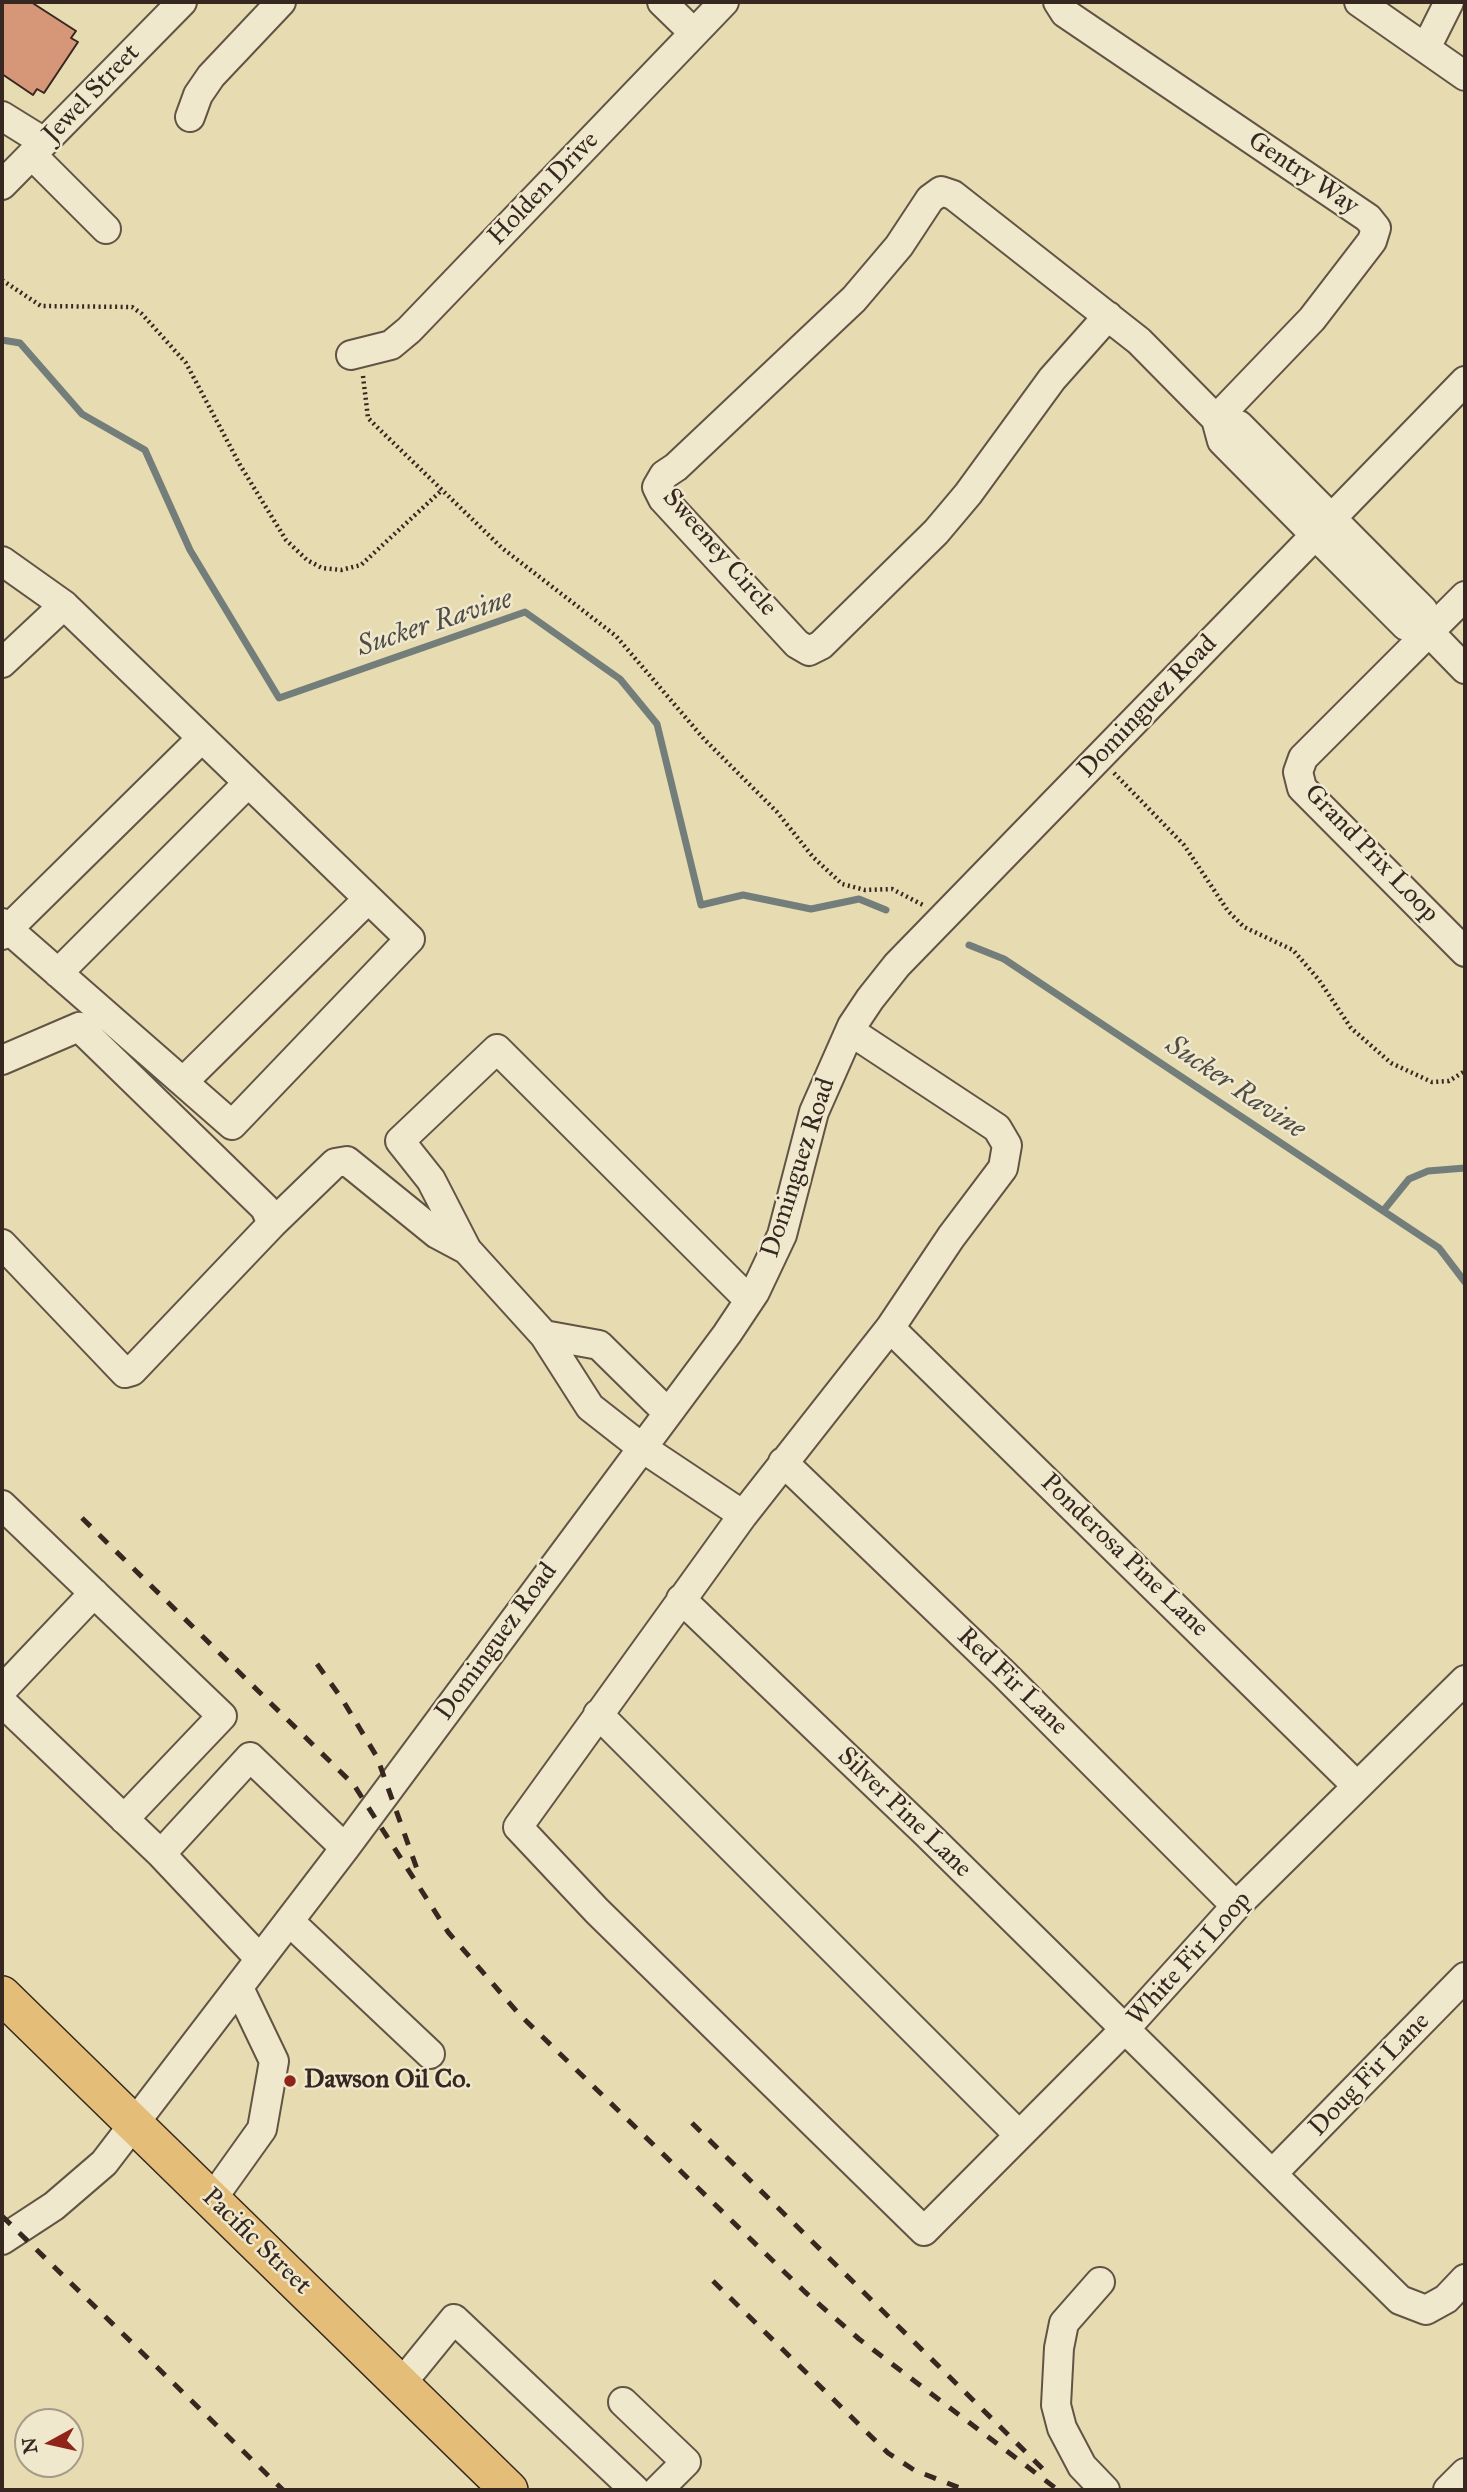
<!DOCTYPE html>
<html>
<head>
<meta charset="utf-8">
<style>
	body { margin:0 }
	#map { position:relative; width:1467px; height:2492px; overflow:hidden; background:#e7dbb2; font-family:"IM FELL Great Primer",serif }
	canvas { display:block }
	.frame { position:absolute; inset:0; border:4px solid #362720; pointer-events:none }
	.north { position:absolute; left:14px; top:2408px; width:70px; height:70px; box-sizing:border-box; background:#efe8cd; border:2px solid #a59b88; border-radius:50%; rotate:262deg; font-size:19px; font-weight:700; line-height:28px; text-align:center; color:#362720 }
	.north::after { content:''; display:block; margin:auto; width:24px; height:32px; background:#8f2418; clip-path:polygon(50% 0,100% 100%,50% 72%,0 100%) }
</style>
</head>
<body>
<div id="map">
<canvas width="1467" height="2492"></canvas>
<div class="frame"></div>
<div class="north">N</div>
</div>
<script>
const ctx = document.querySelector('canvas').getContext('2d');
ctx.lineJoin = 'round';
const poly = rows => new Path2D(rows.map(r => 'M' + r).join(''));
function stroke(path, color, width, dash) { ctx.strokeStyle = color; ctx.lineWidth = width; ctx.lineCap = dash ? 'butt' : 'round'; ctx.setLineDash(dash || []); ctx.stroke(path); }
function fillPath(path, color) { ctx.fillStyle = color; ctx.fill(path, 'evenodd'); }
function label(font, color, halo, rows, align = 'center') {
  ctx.font = font + ' "IM FELL Great Primer",serif'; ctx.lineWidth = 5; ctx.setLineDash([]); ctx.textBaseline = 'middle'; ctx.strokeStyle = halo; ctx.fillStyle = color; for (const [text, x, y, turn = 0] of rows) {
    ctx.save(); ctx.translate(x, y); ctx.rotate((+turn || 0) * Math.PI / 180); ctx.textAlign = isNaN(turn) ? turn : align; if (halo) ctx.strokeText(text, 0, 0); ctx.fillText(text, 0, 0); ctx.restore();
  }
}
const stream = poly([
	[2,340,20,343,82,414,145,450,190,550,279,698,525,612,620,679,657,724,701,905,743,895,811,909,859,899,886,910],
	[969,945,1004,959,1439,1248,1465,1282],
	[1383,1211,1409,1179,1428,1171,1465,1168]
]);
const building = poly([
	[2,2,31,2,76,31,71,38,78,42,44,93,37,89,33,95,2,74,2,2]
]);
const path = poly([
	[2,280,41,306,132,307,142,314,186,363,240,465,286,540,307,560,322,568,341,570,361,565,442,490],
	[363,376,368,418,377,427,502,548,616,636,704,739,777,812,813,857,842,884,865,890,892,889,925,906],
	[1114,773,1184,845,1228,911,1244,927,1293,950,1319,980,1351,1028,1391,1063,1432,1082,1449,1081,1465,1071]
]);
const minor = poly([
	[662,2,694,33],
	[1058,2,1065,13,1368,218,1376,228,1372,241,1312,319,1216,419],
	[1359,2,1465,76],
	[1426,48,1449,2],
	[2,116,44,142],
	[190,117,198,95,211,76,281,2],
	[32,155,106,229],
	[2,185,182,2],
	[1108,316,1052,379,968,494,936,532,821,645,809,651,797,644,663,499,657,487,664,475,676,467,854,299,899,246,930,199,941,191,953,195,1139,341,1216,419,1222,441,1315,535,1406,626,1429,632,1465,669],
	[351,355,391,345,409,330,724,2],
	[1216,419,1239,425,1404,591,1423,610,1429,632],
	[2,561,64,605],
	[1465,596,1303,758,1298,772,1302,788,1465,952],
	[2,663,64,605,202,738],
	[2,923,8,929,232,1125,410,939,202,738,8,929,2,935],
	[58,973,248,783],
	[850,1031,997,1128,1007,1145,1003,1168,951,1237,890,1328,743,1515,518,1827,597,1911,924,2231,1124,2030,1236,1906,1465,1680],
	[2,1060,79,1027,265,1208,272,1224,132,1371,125,1373,2,1244],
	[183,1082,368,899],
	[272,1224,335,1163,347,1161,437,1234,467,1250],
	[890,1328,1357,1786],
	[544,1335,590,1407,641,1447,743,1515],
	[668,1413,599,1345,544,1335,467,1250,431,1180,400,1141,497,1049,749,1300],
	[783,1462,1005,1675,1236,1906],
	[2,1505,222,1716,124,1819],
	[681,1599,926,1833,1400,2300,1426,2310,1446,2299,1465,2279],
	[2,1690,94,1593],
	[2,1702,161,1854],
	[598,1714,1019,2135],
	[289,1921,430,2054],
	[260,1959,161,1854,250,1757,345,1848],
	[1274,2172,1465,1977],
	[212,2199,262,2129,274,2061,239,1988],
	[2,2240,54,2206,104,2163,345,1848,727,1334,755,1292,782,1235,814,1112,852,1026,870,999,897,965,1465,381],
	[1100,2282,1064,2323,1059,2348,1056,2405,1062,2428,1082,2466,1105,2490],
	[401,2384,454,2319,635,2490],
	[623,2402,686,2462,658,2490],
	[1448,2490,1465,2473]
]);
const major = poly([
	[2,1995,509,2490]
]);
const rail = poly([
	[82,1518,354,1785,448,1932,519,2014,805,2292,859,2339,1058,2490],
	[317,1664,342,1699,377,1757,417,1869],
	[692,2123,1045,2471],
	[2,2216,283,2490],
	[713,2281,888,2453,914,2470,965,2490]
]);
const markers = [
	[290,2081,7,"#8f2418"]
];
const streetNames = [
	["Jewel Street",92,94,-46],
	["Gentry Way",1303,174,34],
	["Holden Drive",544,189,-46],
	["Sweeney Circle",719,553,49],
	["Dominguez Road",1148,707,-46],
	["Grand Prix Loop",1371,854,46],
	["Dominguez Road",799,1168,-72],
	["Ponderosa Pine Lane",1124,1556,44],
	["Dominguez Road",497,1642,-54],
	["Red Fir Lane",1012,1682,44],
	["Silver Pine Lane",904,1813,44],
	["White Fir Loop",1190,1959,-48],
	["Doug Fir Lane",1370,2075,-46],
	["Pacific Street",256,2242,44]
];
const poiNames = [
	["Dawson Oil Co.",304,2081]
];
const waterNames = [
	["Sucker Ravine",435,624,-18],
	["Sucker Ravine",1235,1088,34]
];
stroke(stream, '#737e7b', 7);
fillPath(building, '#d69678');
stroke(building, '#362720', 2);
stroke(minor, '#625444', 32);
stroke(major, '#362720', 40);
stroke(path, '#362720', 4.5, [2, 3.5]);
stroke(minor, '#efe8cd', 28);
stroke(major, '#e4be79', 37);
stroke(rail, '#362720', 5, [12, 12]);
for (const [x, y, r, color] of markers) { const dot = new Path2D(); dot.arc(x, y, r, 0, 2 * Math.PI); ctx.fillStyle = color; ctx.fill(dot); stroke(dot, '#efe8cd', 2.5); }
label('26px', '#362720', '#efe8cd', streetNames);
label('bold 26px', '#362720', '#efe8cd', poiNames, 'left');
label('italic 28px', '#4f4b46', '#efe8cd', waterNames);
</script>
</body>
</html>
